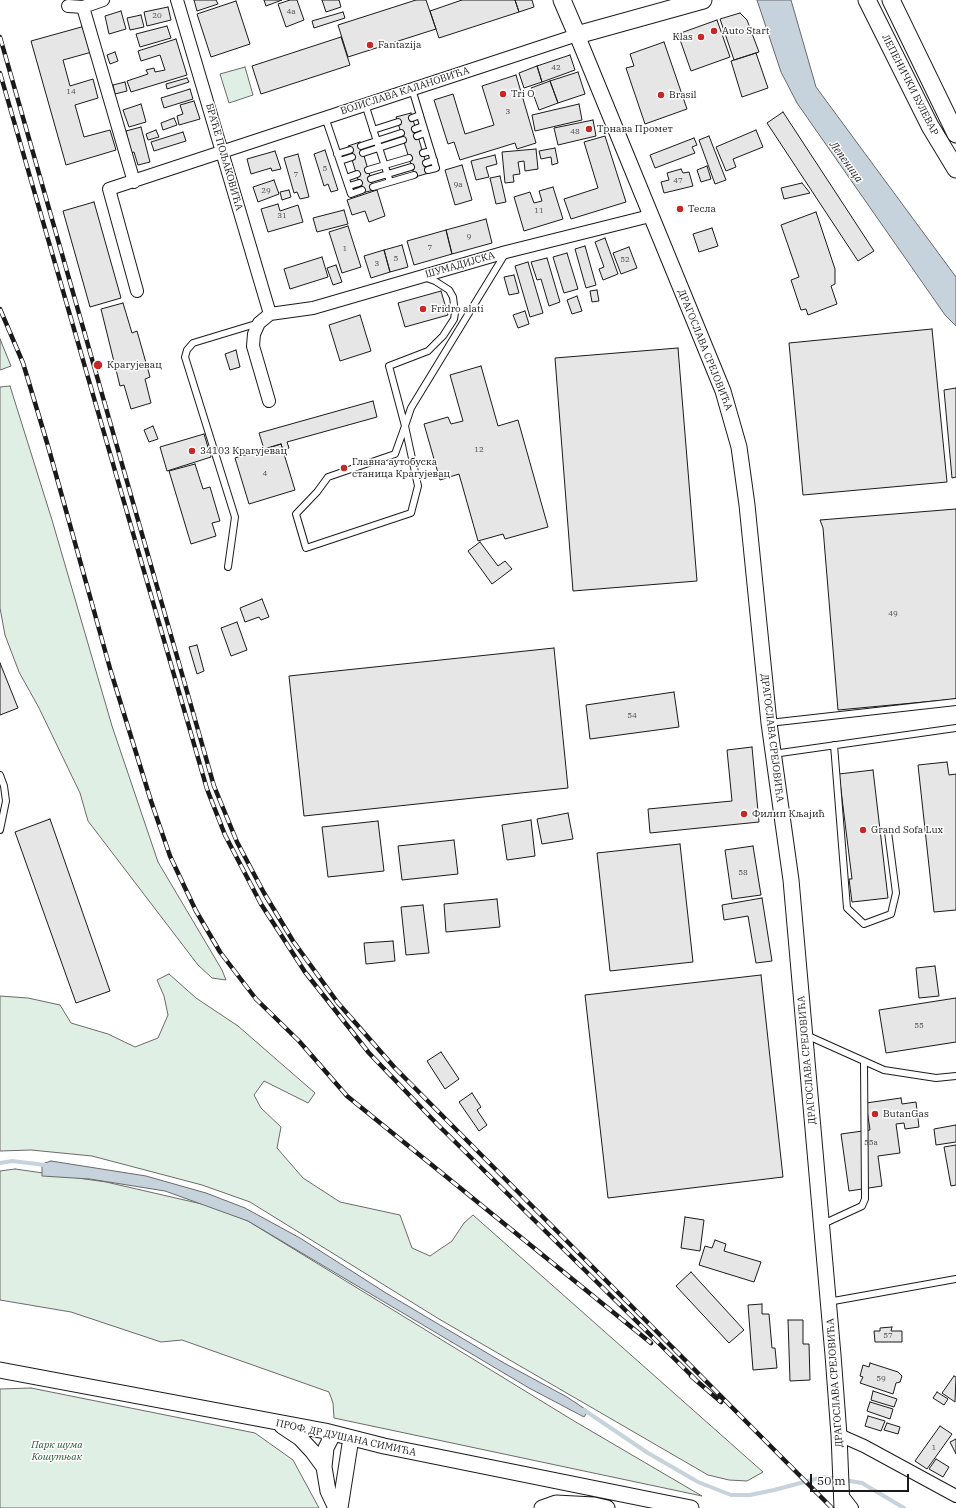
<!DOCTYPE html>
<html>
<head>
<meta charset="utf-8">
<style>
	body { margin:0 }
	#map { position:relative; width:956px; height:1508px; overflow:hidden; background:#fff; font-family:"IBM Plex Serif",serif }
	canvas { display:block }
	.scale { position:absolute; left:810px; top:1474px; width:99px; height:18px; box-sizing:border-box; border:2px solid #1a1a1a; border-top:0; padding-left:5px; font-size:12px; line-height:14px; white-space:nowrap; color:#1a1a1a; -webkit-text-stroke:3px #fff; paint-order:stroke }
</style>
</head>
<body>
<div id="map">
<canvas width="956" height="1508"></canvas>
<div class="scale">50 m</div>
</div>
<script>
const ctx = document.querySelector('canvas').getContext('2d');
ctx.lineJoin = 'round';
function fillPath(path, color) { ctx.fillStyle = color; ctx.fill(path, 'evenodd'); }
const poly = rows => new Path2D(rows.map(r => 'M' + r).join(''));
function stroke(path, color, width, dash) { ctx.strokeStyle = color; ctx.lineWidth = width; ctx.lineCap = dash ? 'butt' : 'round'; ctx.setLineDash(dash || []); ctx.stroke(path); }
function label(font, color, halo, rows, align = 'center') {
  ctx.font = font + ' "IBM Plex Serif",serif'; ctx.lineWidth = 3; ctx.setLineDash([]); ctx.textBaseline = 'middle'; ctx.strokeStyle = halo; ctx.fillStyle = color; for (const [text, x, y, turn = 0] of rows) {
    ctx.save(); ctx.translate(x, y); ctx.rotate((+turn || 0) * Math.PI / 180); ctx.textAlign = isNaN(turn) ? turn : align; if (halo) ctx.strokeText(text, 0, 0); ctx.fillText(text, 0, 0); ctx.restore();
  }
}
const green = poly([
	[245,67,253,95,229,103,220,74,245,67],
	[0,339,11,366,0,370,0,339],
	[10,386,52,520,112,726,158,862,222,970,226,980,212,978,198,965,88,821,80,793,39,708,19,672,5,635,0,608,0,387,10,386],
	[169,974,196,998,238,1026,315,1093,308,1103,264,1081,254,1095,261,1108,281,1127,277,1148,303,1178,340,1202,400,1215,412,1248,430,1256,452,1241,464,1223,473,1215,763,1472,747,1481,729,1480,708,1475,439,1319,250,1202,202,1185,92,1156,31,1150,0,1151,0,996,28,998,60,1005,71,1023,108,1034,135,1047,158,1038,168,1015,164,996,157,980,169,974],
	[15,1169,106,1182,215,1207,248,1221,574,1421,702,1496,334,1418,333,1403,329,1392,182,1340,161,1342,71,1312,0,1300,0,1171,15,1169],
	[31,1388,255,1433,293,1460,319,1508,0,1508,0,1389,31,1388]
]);
const water = poly([
	[757,0,791,0,816,87,956,277,956,326,945,315,797,103,781,72,757,0],
	[51,1161,146,1176,206,1193,245,1208,300,1238,386,1293,504,1363,567,1397,588,1411,584,1417,529,1388,248,1221,165,1191,90,1179,42,1176,42,1164,51,1161]
]);
const stream = poly([
	[0,1163,12,1161,45,1165],
	[584,1410,648,1453,698,1482,731,1495,750,1495,774,1490,823,1477,837,1479],
	[844,1480,862,1483,904,1508]
]);
const building = poly([
	[194,0,216,0,218,4,197,11,194,0],
	[264,0,282,0,266,6,264,0],
	[290,0,297,0,304,20,286,27,278,4,290,0],
	[322,0,339,0,341,7,326,12,322,0],
	[416,0,426,0,436,29,348,57,338,25,416,0],
	[462,0,515,0,519,12,439,38,430,11,462,0],
	[515,0,532,0,534,7,519,12,515,0],
	[236,1,250,44,211,57,197,14,236,1],
	[168,7,171,20,147,26,144,12,168,7],
	[121,11,126,29,109,34,105,16,121,11],
	[343,12,345,18,314,28,312,21,343,12],
	[740,13,747,20,759,52,734,60,720,19,740,13],
	[141,15,144,27,130,30,127,18,141,15],
	[717,20,730,57,691,71,678,34,717,20],
	[85,26,92,52,63,60,70,86,93,79,98,98,75,105,84,137,110,130,116,150,66,165,31,41,85,26],
	[167,26,171,38,140,47,136,34,167,26],
	[341,37,350,65,261,94,252,66,341,37],
	[176,39,187,75,131,92,127,81,148,74,146,70,154,68,155,72,165,70,160,55,141,61,138,51,176,39],
	[664,42,687,109,645,124,626,68,634,66,630,54,664,42],
	[115,52,118,61,110,64,107,55,115,52],
	[756,53,768,88,742,97,731,61,756,53],
	[570,55,575,70,542,82,537,66,570,55],
	[537,66,542,82,524,88,519,73,537,66],
	[578,72,585,94,558,103,550,81,578,72],
	[516,75,536,143,517,149,515,143,460,160,454,142,448,144,434,100,453,94,465,134,494,125,482,86,516,75],
	[187,78,189,82,167,89,166,84,187,78],
	[550,81,558,103,539,110,531,88,550,81],
	[125,82,127,91,115,94,113,85,125,82],
	[190,89,193,99,164,108,161,98,190,89],
	[194,101,200,119,179,125,177,116,183,114,180,105,194,101],
	[141,104,146,122,129,127,123,110,141,104],
	[579,104,582,120,535,131,532,115,579,104],
	[783,112,874,251,858,261,767,123,783,112],
	[411,113,429,173,415,177,396,117,411,113],
	[174,118,177,125,163,130,161,123,174,118],
	[593,120,596,136,558,145,554,128,593,120],
	[141,127,150,162,138,165,134,152,131,153,126,131,141,127],
	[156,130,159,137,148,140,146,134,156,130],
	[756,130,763,147,733,159,736,167,726,171,716,147,756,130],
	[183,132,186,141,154,151,151,142,183,132],
	[605,136,626,202,571,219,564,199,598,188,584,142,605,136],
	[709,136,726,180,715,184,699,140,709,136],
	[694,138,697,145,692,147,695,153,655,168,650,155,694,138],
	[360,142,374,190,362,193,348,146,360,142],
	[555,148,558,163,552,165,551,157,541,159,539,151,555,148],
	[536,149,538,169,525,171,524,161,518,162,520,174,513,175,514,182,505,183,502,152,536,149],
	[325,150,338,190,331,192,328,184,324,186,314,154,325,150],
	[275,151,281,169,272,171,271,168,251,174,247,159,275,151],
	[298,154,309,197,300,199,297,192,294,193,284,158,298,154],
	[495,155,497,164,486,167,489,177,476,180,471,161,495,155],
	[462,165,472,200,455,205,445,170,462,165],
	[707,166,711,179,701,182,697,170,707,166],
	[681,169,683,173,689,172,693,186,664,193,661,182,669,180,667,173,681,169],
	[500,176,506,202,496,204,490,178,500,176],
	[274,180,279,194,258,202,253,187,274,180],
	[802,183,810,193,784,199,781,188,802,183],
	[553,187,563,219,524,231,514,197,530,192,534,203,542,201,539,191,553,187],
	[289,190,291,197,282,200,280,192,289,190],
	[377,190,385,216,369,222,365,211,352,215,347,200,377,190],
	[94,202,121,298,90,307,63,211,94,202],
	[278,204,280,211,298,205,303,222,268,232,261,209,278,204],
	[344,210,348,224,317,232,313,218,344,210],
	[816,212,835,269,835,284,831,286,837,304,808,315,806,309,801,310,791,280,799,277,781,225,816,212],
	[486,219,492,243,452,254,446,230,486,219],
	[348,226,361,267,342,273,329,232,348,226],
	[712,228,718,246,699,252,693,234,712,228],
	[446,230,452,254,414,265,407,241,446,230],
	[605,238,618,274,603,280,599,269,604,267,595,242,605,238],
	[402,245,408,267,390,272,384,250,402,245],
	[585,246,596,285,586,288,575,249,585,246],
	[629,247,637,268,621,274,613,253,629,247],
	[384,250,390,272,371,278,364,256,384,250],
	[567,253,578,289,564,293,553,257,567,253],
	[322,257,328,277,290,289,284,269,322,257],
	[547,258,560,302,549,306,541,279,537,280,531,262,547,258],
	[528,262,543,313,530,317,515,266,528,262],
	[336,265,342,282,333,285,327,268,336,265],
	[514,275,519,293,509,295,504,277,514,275],
	[597,290,599,301,592,302,590,291,597,290],
	[441,291,448,315,405,327,398,303,441,291],
	[577,296,582,311,572,314,567,300,577,296],
	[123,303,132,333,137,331,150,377,145,379,151,403,131,409,124,385,120,386,101,309,123,303],
	[525,311,529,324,518,328,513,315,525,311],
	[360,315,371,351,340,361,329,325,360,315],
	[932,329,947,482,803,495,789,343,932,329],
	[678,348,697,581,573,591,555,358,678,348],
	[236,350,240,367,230,370,225,354,236,350],
	[481,366,498,426,518,420,548,527,505,539,503,534,478,541,459,474,440,480,424,424,448,417,451,424,463,421,450,375,481,366],
	[956,388,956,477,952,478,944,390,956,388],
	[373,401,377,417,287,442,289,448,283,450,281,444,264,449,259,433,373,401],
	[153,426,158,439,149,442,144,430,153,426],
	[204,434,211,457,167,471,160,447,204,434],
	[281,444,295,490,249,504,235,458,281,444],
	[195,464,203,489,210,487,220,521,212,523,216,536,191,544,169,471,195,464],
	[956,509,956,699,838,710,823,528,820,520,956,509],
	[480,542,498,566,505,561,512,569,492,584,468,551,480,542],
	[262,599,269,617,261,620,259,617,245,622,240,608,262,599],
	[237,622,247,650,231,656,221,628,237,622],
	[197,645,204,671,197,674,189,647,197,645],
	[554,648,568,788,304,816,289,676,554,648],
	[0,663,18,708,0,715,0,663],
	[674,692,679,727,590,739,586,705,674,692],
	[752,747,759,822,650,833,648,809,732,801,727,750,752,747],
	[947,762,949,775,956,774,956,910,934,912,918,765,947,762],
	[873,770,888,898,852,902,849,879,852,879,839,774,873,770],
	[568,813,573,839,542,844,537,819,568,813],
	[50,819,110,991,76,1003,15,832,50,819],
	[531,820,535,856,507,860,502,825,531,820],
	[378,821,384,871,328,877,322,827,378,821],
	[454,840,458,874,402,880,398,846,454,840],
	[680,844,693,962,610,971,597,853,680,844],
	[753,846,761,895,732,899,725,850,753,846],
	[762,898,772,961,756,963,748,916,724,920,722,905,762,898],
	[497,899,500,927,446,932,444,904,497,899],
	[423,905,429,953,406,955,401,907,423,905],
	[393,941,395,961,366,964,364,943,393,941],
	[935,966,939,996,919,998,916,968,935,966],
	[761,975,783,1177,608,1198,585,995,761,975],
	[956,998,956,1042,886,1053,879,1010,956,998],
	[441,1052,459,1079,445,1089,427,1061,441,1052],
	[472,1093,481,1107,477,1110,487,1125,479,1131,459,1102,472,1093],
	[901,1098,902,1104,916,1102,919,1127,905,1129,904,1123,896,1124,900,1153,878,1156,882,1186,849,1191,841,1134,870,1130,866,1103,901,1098],
	[956,1125,956,1142,936,1145,934,1129,956,1125],
	[956,1145,956,1185,951,1186,944,1147,956,1145],
	[685,1217,704,1220,700,1251,681,1248,685,1217],
	[715,1240,726,1244,724,1251,761,1262,754,1282,699,1265,705,1246,712,1248,715,1240],
	[691,1272,744,1330,729,1343,676,1286,691,1272],
	[762,1304,762,1314,769,1314,772,1348,775,1348,777,1368,753,1370,748,1305,762,1304],
	[788,1320,803,1320,803,1344,809,1344,810,1380,790,1381,788,1320],
	[892,1327,891,1331,902,1331,902,1342,875,1342,874,1331,880,1331,880,1328,892,1327],
	[870,1363,898,1372,902,1376,900,1382,896,1383,893,1394,860,1383,863,1377,860,1376,863,1365,869,1367,870,1363],
	[954,1376,956,1377,955,1402,942,1393,954,1376],
	[873,1391,897,1399,894,1407,871,1400,873,1391],
	[937,1392,948,1399,944,1405,933,1398,937,1392],
	[870,1402,893,1409,890,1419,867,1411,870,1402],
	[868,1416,885,1421,881,1431,865,1426,868,1416],
	[887,1423,900,1427,898,1434,884,1430,887,1423],
	[940,1426,952,1434,927,1469,915,1461,940,1426],
	[956,1439,956,1454,950,1442,956,1439],
	[936,1459,949,1467,943,1477,929,1469,936,1459]
]);
const service = poly([
	[412,89,436,168,428,170],
	[365,104,390,182],
	[325,117,351,194,362,190],
	[412,118,420,115],
	[415,129,423,126],
	[373,130,398,122],
	[417,136,425,133],
	[361,146,401,133],
	[363,153,403,140],
	[423,153,431,151],
	[337,154,350,150],
	[340,161,352,157],
	[426,163,434,160],
	[368,170,409,158],
	[346,178,357,174],
	[371,179,411,167],
	[349,186,359,183],
	[373,187,414,175],
	[424,277,435,281,449,290,453,297,455,313,454,319,443,336,428,351,389,366,405,426,418,486,411,513,306,548,296,514,317,492,328,477,395,454,405,426,411,408,505,254],
	[228,567,235,517,185,357,187,350,193,343,259,323],
	[769,723,956,702],
	[834,745,847,908,864,924,891,914,896,893,888,832],
	[773,754,956,728],
	[0,775,4,786,6,801,0,830],
	[806,1035,884,1070,936,1078,956,1076],
	[823,1224,862,1206,865,1199,864,1061],
	[828,1302,956,1279]
]);
const minor = poly([
	[177,0,270,314],
	[68,6,83,7,103,0],
	[83,7,134,182],
	[137,291,109,189,577,35],
	[270,314,313,308,506,252,650,216],
	[269,401,253,346,254,334,259,323,270,314],
	[839,1435,864,1446,956,1496],
	[841,1494,852,1508]
]);
const tertiary = poly([
	[577,35,723,391,739,447,747,505,769,723,791,880,833,1355,839,1435,842,1508],
	[0,1370,325,1431,384,1446,691,1508],
	[282,1426,300,1438,313,1452,324,1467],
	[333,1434,326,1448,324,1467,328,1491,336,1508],
	[340,1508,351,1438],
	[542,1508,556,1503,594,1505,607,1508]
]);
const secondary = poly([
	[562,0,577,35,703,0],
	[867,0,930,126,956,169],
	[891,0,956,134]
]);
const rail = poly([
	[0,37,214,786,237,842,264,893,293,941,338,1003,395,1068,832,1508],
	[0,73,207,789,225,835,261,904,305,972,369,1053,437,1124,695,1379],
	[0,309,23,363,48,446,111,672,151,801,170,856,196,911,220,952,256,999,299,1041,347,1096,651,1343],
	[691,1376,721,1402]
]);
const markers = [
	[714,31,4,"#c62828"],
	[701,37,4,"#c62828"],
	[370,45,4,"#c62828"],
	[503,94,4,"#c62828"],
	[661,95,4,"#c62828"],
	[589,129,4,"#c62828"],
	[680,209,4,"#c62828"],
	[423,309,4,"#c62828"],
	[98,365,5,"#c62828"],
	[192,451,4,"#c62828"],
	[344,468,4,"#c62828"],
	[744,814,4,"#c62828"],
	[863,830,4,"#c62828"],
	[875,1114,4,"#c62828"]
];
const numberNames = [
	["4a",291,12],
	["20",157,16],
	["42",556,68],
	["14",71,92],
	["3",508,112],
	["48",575,132],
	["5",325,169],
	["7",296,175],
	["47",678,181],
	["9a",458,185],
	["29",266,191],
	["11",539,211],
	["31",282,216],
	["9",469,237],
	["7",430,248],
	["1",345,249],
	["5",396,259],
	["52",625,260],
	["3",377,264],
	["12",479,450],
	["4",265,474],
	["49",893,614],
	["54",632,716],
	["58",743,873],
	["55",919,1026],
	["55a",871,1143],
	["57",888,1336],
	["59",881,1379],
	["1",934,1448]
];
const poiNames = [
	["Auto Start",722,31],
	["Klas",693,37,"right"],
	["Fantazija",378,45],
	["Tri O",511,94],
	["Brasil",669,95],
	["Трнава Промет",597,129],
	["Тесла",688,209],
	["Fridro alati",431,309],
	["Крагујевац",107,365],
	["34103 Крагујевац",200,451],
	["Главна аутобуска",352,462],
	["станица Крагујевац",352,474],
	["Филип Кљајић",752,814],
	["Grand Sofa Lux",871,830],
	["ButanGas",883,1114]
];
const streetNames = [
	["ЛЕПЕНИЧКИ БУЛЕВАР",910,85,63],
	["ВОЈИСЛАВА КАЛАНОВИЋА",405,91,-18],
	["БРАЋЕ ПОЉАКОВИЋА",224,157,74],
	["ШУМАДИЈСКА",460,265,-16],
	["ДРАГОСЛАВА СРЕЈОВИЋА",705,350,68],
	["ДРАГОСЛАВА СРЕЈОВИЋА",772,738,83],
	["ДРАГОСЛАВА СРЕЈОВИЋА",807,1060,-95],
	["ДРАГОСЛАВА СРЕЈОВИЋА",835,1383,-94],
	["ПРОФ. ДР ДУШАНА СИМИЋА",346,1438,12]
];
const parkNames = [
	["Парк шума",57,1445],
	["Кошутњак",57,1457]
];
const waterNames = [
	["Лепеница",846,162,54]
];
fillPath(green, '#e0efe3');
stroke(green, '#6a6a6a', 1);
fillPath(water, '#c6d2dc');
stroke(water, '#6a6a6a', 1);
stroke(stream, '#c6d2dc', 4);
fillPath(building, '#e6e6e6');
stroke(building, '#1a1a1a', 1);
stroke(service, '#1a1a1a', 8);
stroke(minor, '#1a1a1a', 14);
stroke(tertiary, '#1a1a1a', 17);
stroke(secondary, '#1a1a1a', 19);
stroke(service, '#fff', 6);
stroke(minor, '#fff', 12);
stroke(tertiary, '#fff', 15);
stroke(secondary, '#fff', 17);
stroke(rail, '#1a1a1a', 4.5);
stroke(rail, '#fff', 3, [9]);
for (const [x, y, r, color] of markers) { const dot = new Path2D(); dot.arc(x, y, r, 0, 2 * Math.PI); ctx.fillStyle = color; ctx.fill(dot); stroke(dot, '#fff', 1.5); }
label('8px', '#4d4d4d', null, numberNames);
label('10px', '#1a1a1a', '#fff', poiNames, 'left');
label('10px', '#1a1a1a', '#fff', streetNames);
label('italic 10px', '#2b5a34', '#fff', parkNames);
label('italic 11px', '#1a1a1a', '#fff', waterNames);
</script>
</body>
</html>
